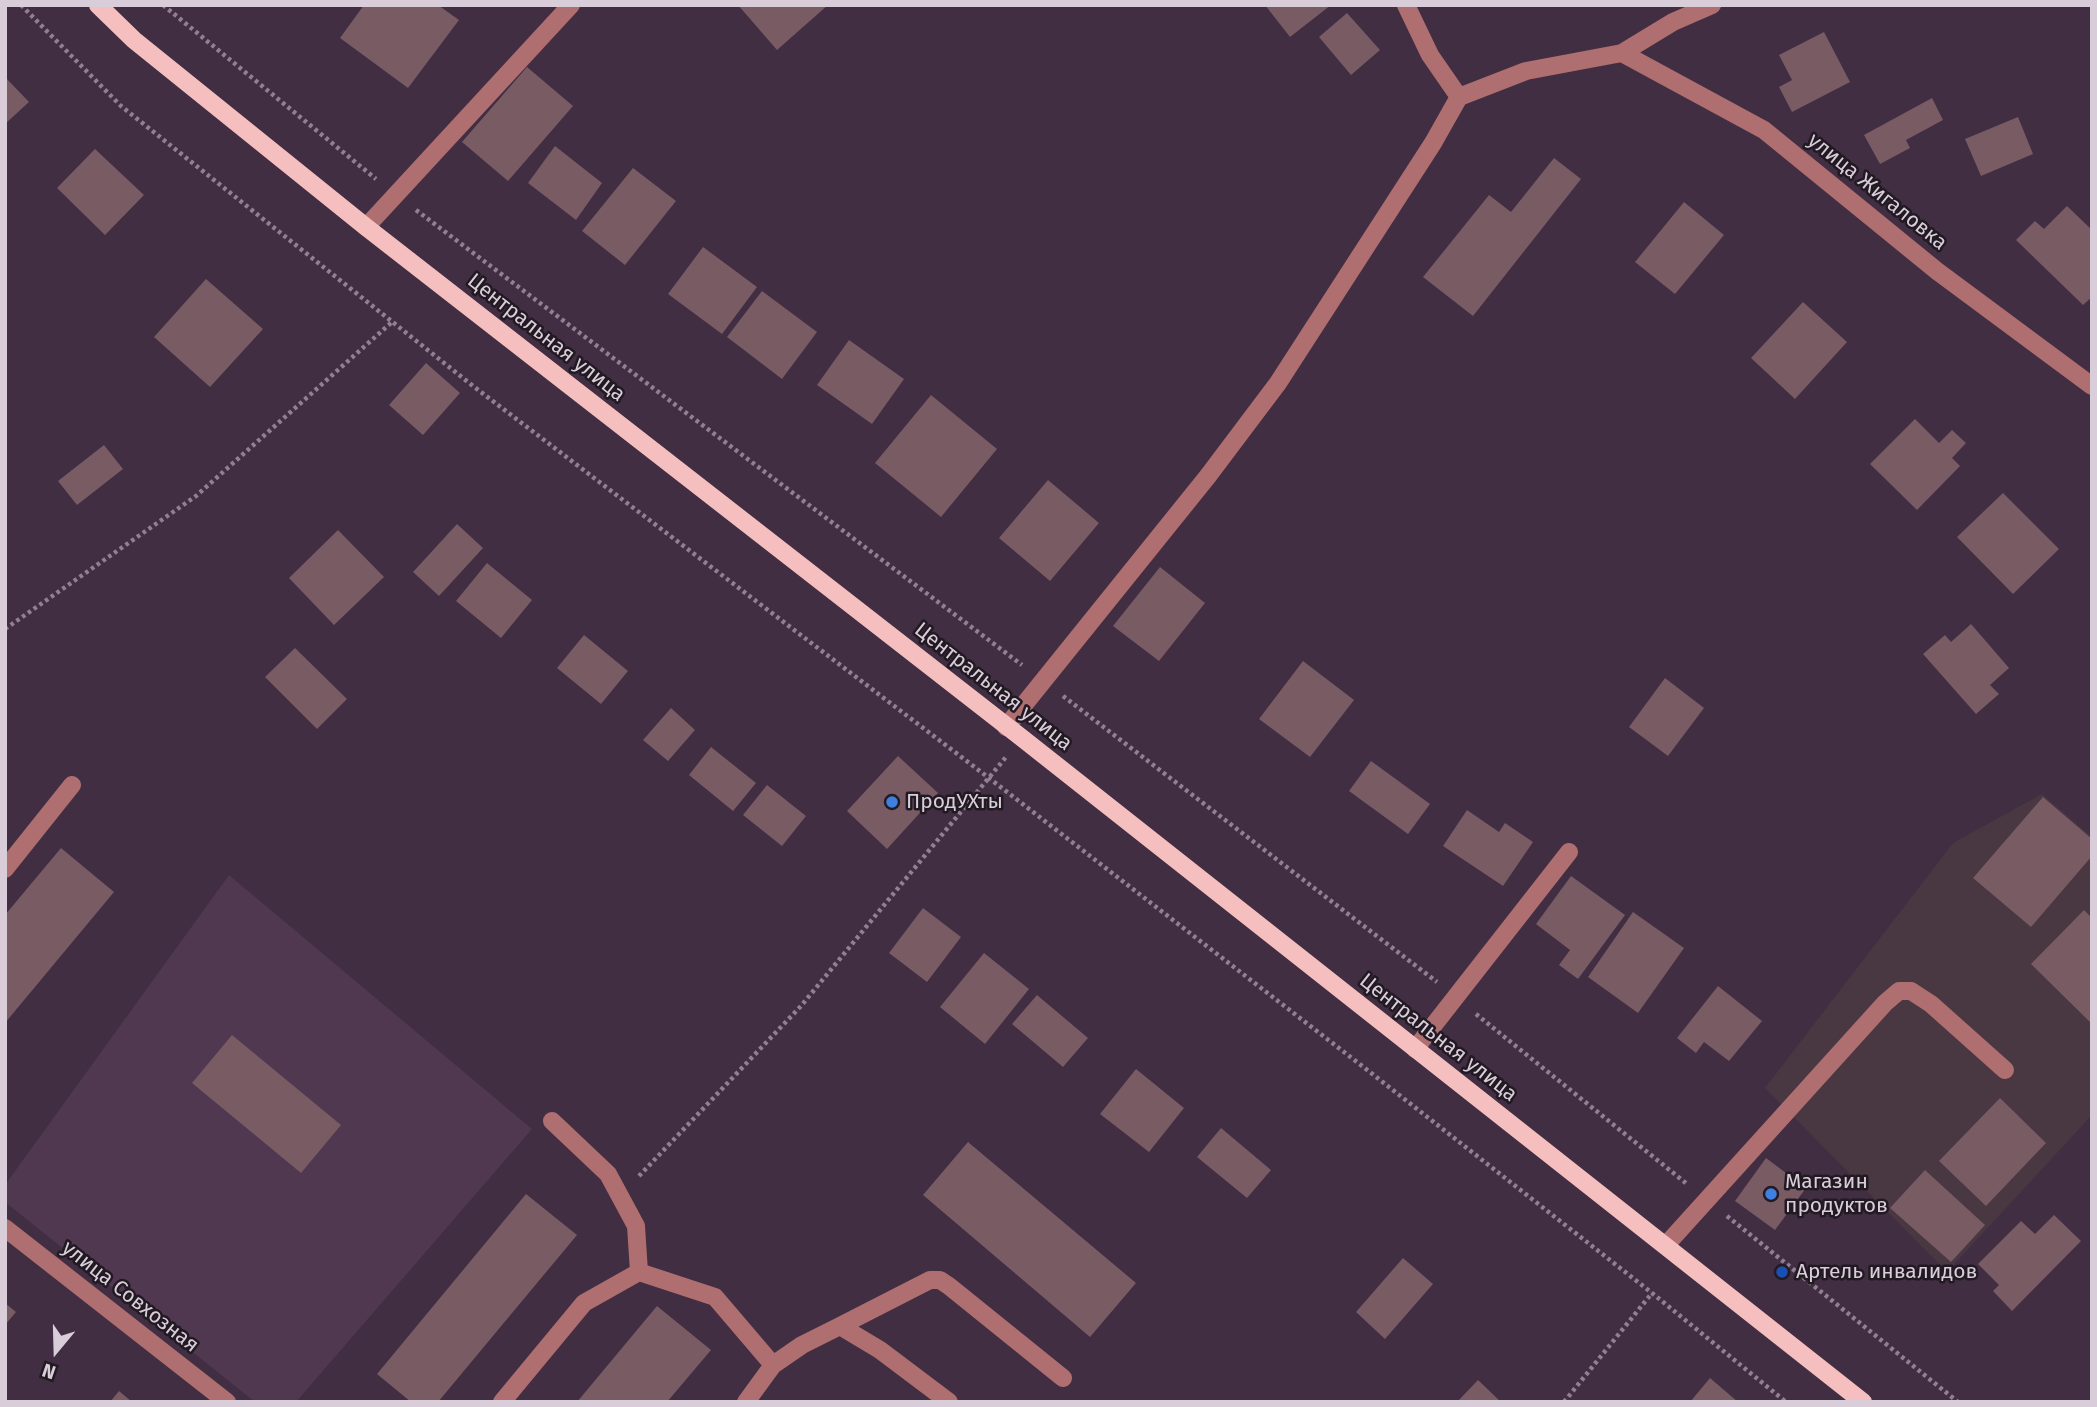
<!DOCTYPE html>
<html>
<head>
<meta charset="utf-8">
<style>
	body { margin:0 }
	#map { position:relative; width:2097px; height:1407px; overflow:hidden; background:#412e42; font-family:"Fira Sans",sans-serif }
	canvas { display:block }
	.frame { position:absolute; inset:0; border:7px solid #d9cdda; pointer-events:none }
	.north { position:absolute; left:21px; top:1316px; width:70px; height:70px; -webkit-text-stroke:5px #221a23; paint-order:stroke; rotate:199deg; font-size:19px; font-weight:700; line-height:28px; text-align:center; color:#d9cdda }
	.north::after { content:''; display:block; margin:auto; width:24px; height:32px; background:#d9cdda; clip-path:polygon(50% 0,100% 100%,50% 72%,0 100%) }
</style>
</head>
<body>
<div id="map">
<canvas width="2097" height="1407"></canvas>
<div class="frame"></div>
<div class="north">N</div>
</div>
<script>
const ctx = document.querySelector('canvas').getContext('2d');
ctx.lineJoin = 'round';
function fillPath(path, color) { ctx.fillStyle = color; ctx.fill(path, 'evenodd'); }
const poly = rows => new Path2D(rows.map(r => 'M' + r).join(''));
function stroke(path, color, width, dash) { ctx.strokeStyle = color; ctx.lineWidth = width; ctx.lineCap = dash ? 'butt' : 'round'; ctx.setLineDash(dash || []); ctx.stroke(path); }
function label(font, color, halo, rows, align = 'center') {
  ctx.font = font + ' "Fira Sans",sans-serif'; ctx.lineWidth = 5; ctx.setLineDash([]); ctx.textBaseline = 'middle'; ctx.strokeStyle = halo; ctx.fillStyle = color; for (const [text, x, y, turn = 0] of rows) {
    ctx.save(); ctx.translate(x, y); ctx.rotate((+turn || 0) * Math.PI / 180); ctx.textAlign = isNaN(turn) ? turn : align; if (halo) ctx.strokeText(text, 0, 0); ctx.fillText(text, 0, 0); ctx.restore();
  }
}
const built = poly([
	[229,875,532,1129,296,1402,255,1402,5,1202,5,1185]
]);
const industrial = poly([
	[2042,794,2092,837,2092,1115,1947,1272,1765,1088,1953,843]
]);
const building = poly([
	[364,5,438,5,459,20,408,88,340,38],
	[738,5,828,5,777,50],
	[1265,5,1331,5,1290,37],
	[1347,13,1380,50,1351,75,1319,37],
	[1824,32,1850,82,1792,112,1779,87,1792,80,1779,55],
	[527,67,573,106,508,181,462,142],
	[5,77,29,102,5,124],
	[1932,98,1943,120,1906,140,1910,148,1880,164,1864,135],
	[2018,117,2033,154,1981,176,1965,139],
	[555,146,602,183,576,220,528,183],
	[95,149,144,195,105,235,57,188],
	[1554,158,1581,179,1473,316,1423,277,1489,195,1511,212],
	[633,168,676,201,625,265,582,231],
	[1684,202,1724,235,1675,294,1635,262],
	[2067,206,2092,230,2092,297,2083,305,2016,240,2035,221,2044,229],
	[703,247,757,287,722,334,668,294],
	[206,279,263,329,210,387,154,337],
	[762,291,817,332,782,379,727,337],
	[1803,302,1847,342,1795,399,1751,358],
	[849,340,904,379,872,424,817,385],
	[426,363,460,393,423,435,389,405],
	[931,395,997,449,941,517,875,463],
	[1915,419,1939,443,1952,430,1966,443,1952,458,1960,466,1917,510,1870,464],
	[104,445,123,469,77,505,58,481],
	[1048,480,1099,523,1050,581,999,538],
	[2003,493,2059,549,2013,594,1957,537],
	[457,524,483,548,439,596,413,572],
	[338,530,384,577,334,625,289,578],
	[487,563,532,600,501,638,456,601],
	[1160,567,1205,603,1159,661,1113,626],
	[1971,624,2009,668,1990,685,1999,694,1976,714,1923,654,1945,635,1951,642],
	[584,635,628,671,601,704,557,668],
	[295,648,347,699,317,729,265,677],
	[1303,661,1354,700,1310,757,1259,719],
	[1665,678,1704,708,1668,756,1629,727],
	[671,708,695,730,668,761,643,740],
	[711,747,756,783,733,811,689,775],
	[898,756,938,793,887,849,847,811],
	[1371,761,1430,804,1408,834,1349,791],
	[767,785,806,816,782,846,743,815],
	[2043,797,2092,839,2092,856,2031,927,1973,878],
	[1467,810,1499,832,1505,823,1533,842,1503,886,1443,846],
	[61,848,114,892,5,1023,5,915],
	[1571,876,1625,915,1578,979,1559,965,1570,950,1536,924],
	[923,908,961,937,927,982,889,953],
	[2084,910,2092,918,2092,1024,2031,964],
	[1633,912,1684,948,1638,1013,1588,977],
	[984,953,1029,989,985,1044,940,1007],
	[1718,986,1762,1021,1729,1061,1704,1042,1696,1053,1677,1038],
	[1037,995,1088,1038,1063,1067,1012,1024],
	[232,1035,341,1125,301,1173,192,1083],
	[1136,1069,1184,1108,1149,1152,1100,1114],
	[2000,1098,2046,1143,1986,1206,1939,1161],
	[1221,1128,1271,1170,1247,1198,1197,1157],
	[968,1142,1136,1283,1090,1337,923,1195],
	[1766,1158,1806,1188,1775,1230,1735,1201],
	[1925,1170,1985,1225,1951,1262,1890,1208],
	[526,1194,577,1235,438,1402,411,1402,377,1374],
	[2054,1215,2081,1241,2012,1311,1993,1291,1999,1285,1978,1264,2021,1221,2035,1234],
	[1403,1258,1433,1284,1385,1339,1356,1312],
	[5,1303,16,1312,5,1325],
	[657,1306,711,1350,667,1402,577,1402],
	[1710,1378,1738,1402,1690,1402],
	[1478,1380,1501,1402,1457,1402],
	[119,1391,132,1402,110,1402]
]);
const path = poly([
	[21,5,121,106,473,386,989,778,1366,1069,1652,1293,1786,1402],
	[163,5,376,179],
	[416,210,1022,665],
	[5,629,196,496,392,322],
	[1063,696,1437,982],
	[1476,1014,1687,1184],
	[639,1176,801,1006,1006,757],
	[1727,1216,1958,1402],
	[1564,1402,1652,1293]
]);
const minor = poly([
	[1406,5,1430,55,1459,97],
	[1622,53,1764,130,1937,271,2092,386],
	[366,227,571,5],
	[1006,727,1208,476,1278,383,1433,143,1459,97,1526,71,1622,53,1673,22,1712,5],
	[5,869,72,785],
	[1415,1049,1569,852],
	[552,1121,608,1174,636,1226,639,1272],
	[5,1228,227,1402],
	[1666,1245,1885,1003,1899,991,1911,991,1931,1004,2005,1070],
	[840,1326,930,1280,940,1280,949,1286,1063,1378],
	[502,1402,584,1303,639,1272,715,1297,773,1365],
	[746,1402,773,1365,802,1345,840,1326,880,1350,949,1402]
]);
const major = poly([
	[98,5,134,40,366,227,1022,738,1863,1402]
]);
const markers = [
	[892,802,7,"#3f7fe0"],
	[1771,1194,7,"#3f7fe0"],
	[1782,1272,7,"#1a4fb4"]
];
const streetNames = [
	["улица Жигаловка",1877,192,39],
	["Центральная улица",546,338,38],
	["Центральная улица",993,687,38],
	["Центральная улица",1438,1038,38],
	["улица Совхозная",130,1297,38]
];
const poiNames = [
	["ПродУХты",906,802],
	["Магазин",1785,1182],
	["продуктов",1785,1206],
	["Артель инвалидов",1796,1272]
];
fillPath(built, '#4f3850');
fillPath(industrial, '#493741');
fillPath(building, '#795b64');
stroke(path, '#908091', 4.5, [3.5, 3.5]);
stroke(minor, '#af6e6f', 18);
stroke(major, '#f6bfbf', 18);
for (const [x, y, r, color] of markers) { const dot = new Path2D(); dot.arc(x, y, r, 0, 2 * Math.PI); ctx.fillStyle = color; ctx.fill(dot); stroke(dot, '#221a23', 2.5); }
label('21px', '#d9cdda', '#221a23', streetNames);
label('21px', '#d9cdda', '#221a23', poiNames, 'left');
</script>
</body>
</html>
